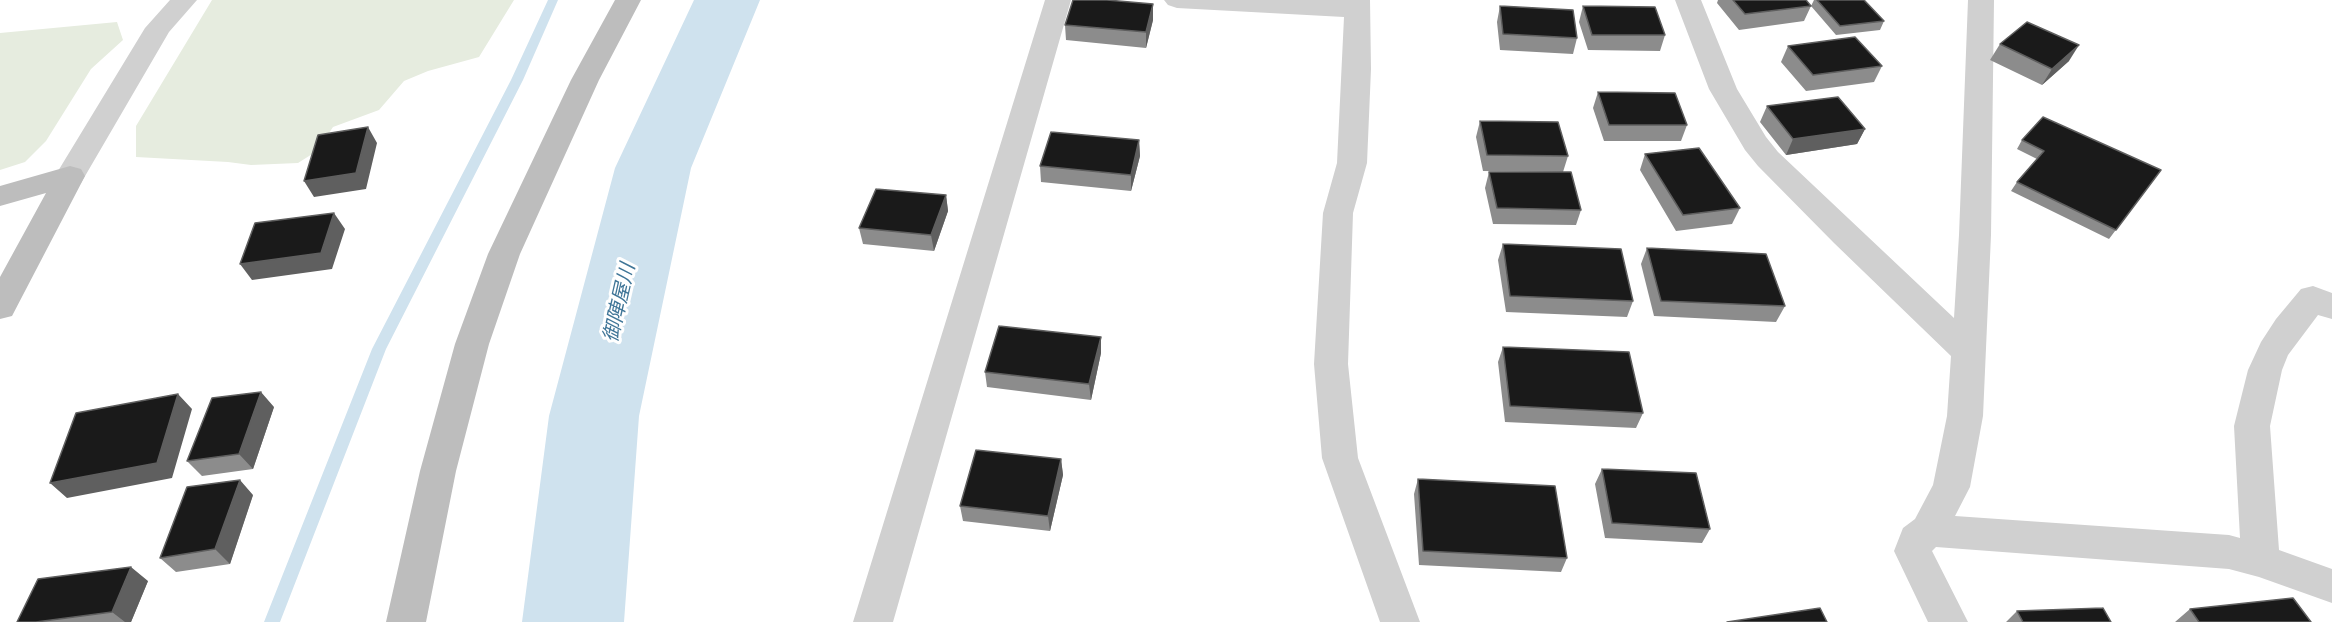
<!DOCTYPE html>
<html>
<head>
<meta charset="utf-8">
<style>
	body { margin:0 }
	canvas { display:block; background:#fff }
</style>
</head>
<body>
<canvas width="2332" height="622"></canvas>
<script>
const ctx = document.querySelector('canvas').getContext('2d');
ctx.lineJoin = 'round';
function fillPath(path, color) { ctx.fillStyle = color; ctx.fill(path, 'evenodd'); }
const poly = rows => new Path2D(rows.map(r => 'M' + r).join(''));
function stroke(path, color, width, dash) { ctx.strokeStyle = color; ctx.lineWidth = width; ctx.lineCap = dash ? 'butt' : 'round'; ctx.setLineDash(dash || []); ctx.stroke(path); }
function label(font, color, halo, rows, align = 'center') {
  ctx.font = font + ' "Open Sans","Noto Sans JP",sans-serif'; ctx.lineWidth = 6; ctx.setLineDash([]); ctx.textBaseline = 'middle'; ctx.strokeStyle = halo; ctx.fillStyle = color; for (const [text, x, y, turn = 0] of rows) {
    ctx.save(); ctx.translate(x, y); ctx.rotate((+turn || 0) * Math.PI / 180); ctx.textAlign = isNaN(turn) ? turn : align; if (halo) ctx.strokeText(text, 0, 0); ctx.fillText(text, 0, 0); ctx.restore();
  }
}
const green = poly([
	[212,0,514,0,479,57,428,71,404,81,379,110,333,127,317,151,298,163,251,165,228,162,136,157,136,126],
	[117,22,123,40,91,69,46,141,25,162,0,170,0,33]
]);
const stream = poly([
	[548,0,558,0,523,80,386,349,280,622,264,622,372,349,511,80,548,0]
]);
const river = poly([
	[694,0,760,0,691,168,639,416,624,622,522,622,549,416,615,168,694,0]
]);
const street = poly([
	[170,0,197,0,169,32,81,183,70,186,59,183,55,176,145,28,170,0],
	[1045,0,1071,0,893,622,853,622,1045,0],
	[1164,0,1370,0,1371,69,1367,163,1353,213,1348,364,1358,458,1420,622,1380,622,1322,458,1314,364,1323,213,1337,163,1344,17,1177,8,1168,5,1164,0],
	[1675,0,1701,0,1737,89,1766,137,1778,152,1954,318,1959,235,1968,0,1994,0,1991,235,1983,416,1970,487,1955,516,2229,535,2240,538,2234,426,2248,370,2261,342,2276,319,2301,289,2313,286,2332,293,2332,319,2318,315,2288,355,2282,370,2270,426,2279,550,2332,569,2332,603,2259,577,2229,569,1936,547,1932,551,1968,622,1928,622,1894,551,1903,528,1915,519,1933,485,1947,416,1951,356,1834,243,1758,166,1745,150,1709,89,1675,0]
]);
const secondary = poly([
	[615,0,641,0,599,80,520,254,489,344,456,471,426,622,386,622,420,471,455,344,488,254,571,80,615,0],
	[70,166,81,169,85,176,12,316,0,319,0,277,46,193,0,206,0,186,70,166]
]);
const wall = poly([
	[1718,0,1806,0,1811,6,1804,21,1739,30,1717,3],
	[1814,0,1864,0,1884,21,1880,30,1836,35,1811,6],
	[1500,6,1577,38,1573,54,1500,50,1497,22],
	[1583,6,1665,35,1660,51,1588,50,1579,22],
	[1153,20,1146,48,1066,40,1065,25],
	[2000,44,2069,61,2042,85,1990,60],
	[1788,46,1882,66,1874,82,1806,91,1781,62],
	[1598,92,1687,125,1681,141,1604,141,1593,108],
	[1767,106,1865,129,1857,144,1786,155,1760,122],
	[1480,121,1568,156,1563,172,1483,171,1476,137],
	[1139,140,1140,156,1131,191,1041,182,1040,166],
	[2022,140,2161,170,2109,239,2011,191,2017,182,2037,159,2017,149],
	[1645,154,1740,208,1732,224,1676,231,1640,170],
	[1489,172,1581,210,1576,225,1493,224,1485,188],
	[946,195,948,211,934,251,863,244,859,228],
	[1503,244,1633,301,1627,317,1506,312,1498,260],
	[1647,248,1785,306,1776,322,1654,316,1641,264],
	[1503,347,1643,413,1636,428,1505,422,1498,362],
	[1101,353,1091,400,987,387,985,372],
	[274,407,253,469,202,476,187,461],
	[1061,459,1063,475,1050,531,963,521,960,506],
	[1602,469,1710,529,1702,543,1605,538,1595,484],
	[1418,479,1567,558,1561,572,1419,565,1414,494],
	[253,495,230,564,176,572,160,558],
	[148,581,131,622,17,622],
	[2190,609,2311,622,2175,622],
	[2017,611,2111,622,2006,622]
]);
const shadedWall = poly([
	[1153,4,1153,20,1146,48,1146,32],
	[2079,45,2069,61,2042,85,2052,69],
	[368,127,377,143,366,189,314,197,304,181],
	[1865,129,1857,144,1786,155,1793,139],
	[1139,140,1140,156,1131,191,1131,175],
	[946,195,948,211,934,251,931,235],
	[334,213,345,229,332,269,252,280,240,264],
	[1101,337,1101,353,1091,400,1089,384],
	[261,392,274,407,253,469,239,454],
	[178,394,192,409,172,478,67,498,50,483],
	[1061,459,1063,475,1050,531,1048,516],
	[240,480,253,495,230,564,215,549],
	[131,567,148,581,131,622,125,622,112,612]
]);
const building = poly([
	[1073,0,1107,0,1153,4,1146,32,1065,25,1073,0],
	[1733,0,1806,0,1811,6,1745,14,1733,0],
	[1817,0,1864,0,1884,21,1840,26,1817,0],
	[1500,6,1573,10,1577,38,1503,34,1500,6],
	[1583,6,1655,7,1665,35,1592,35,1583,6],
	[2027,22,2079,45,2052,69,2000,44,2027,22],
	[1855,37,1882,66,1813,75,1788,46,1855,37],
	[1598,92,1675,93,1687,125,1609,125,1598,92],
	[1838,97,1865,129,1793,139,1767,106,1838,97],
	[2043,117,2161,170,2116,230,2017,182,2044,151,2022,140,2043,117],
	[1480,121,1558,122,1568,156,1487,155,1480,121],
	[368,127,356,173,304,181,318,135,368,127],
	[1051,132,1139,140,1131,175,1040,166,1051,132],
	[1699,148,1740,208,1683,215,1645,154,1699,148],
	[1489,172,1571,172,1581,210,1497,208,1489,172],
	[876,189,946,195,931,235,859,228,876,189],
	[334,213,321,253,240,264,255,223,334,213],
	[1503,244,1621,249,1633,301,1510,296,1503,244],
	[1647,248,1766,254,1785,306,1661,301,1647,248],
	[999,326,1101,337,1089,384,985,372,999,326],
	[1503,347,1629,352,1643,413,1510,406,1503,347],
	[261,392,239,454,187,461,212,398,261,392],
	[178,394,157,463,50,483,76,413,178,394],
	[976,450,1061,459,1048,516,960,506,976,450],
	[1602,469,1696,473,1710,529,1612,523,1602,469],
	[1418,479,1555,486,1567,558,1423,551,1418,479],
	[240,480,215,549,160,558,187,487,240,480],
	[131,567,112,612,36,622,17,622,38,579,131,567],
	[2293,598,2311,622,2199,622,2190,609,2293,598],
	[1820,608,1827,622,1727,622,1820,608],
	[2103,608,2111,622,2023,622,2017,611,2103,608]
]);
const waterNames = [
	["御陣屋川",620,303,-77]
];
fillPath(green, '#e6ecdf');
fillPath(stream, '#cfe2ee');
fillPath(river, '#cfe2ee');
fillPath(street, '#d0d0d0');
fillPath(secondary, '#bdbdbd');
fillPath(wall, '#8c8c8c');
fillPath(shadedWall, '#5f5f5f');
fillPath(building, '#1a1a1a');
stroke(building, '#5f5f5f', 1.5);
label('italic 20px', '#3f7597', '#fff', waterNames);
</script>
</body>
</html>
